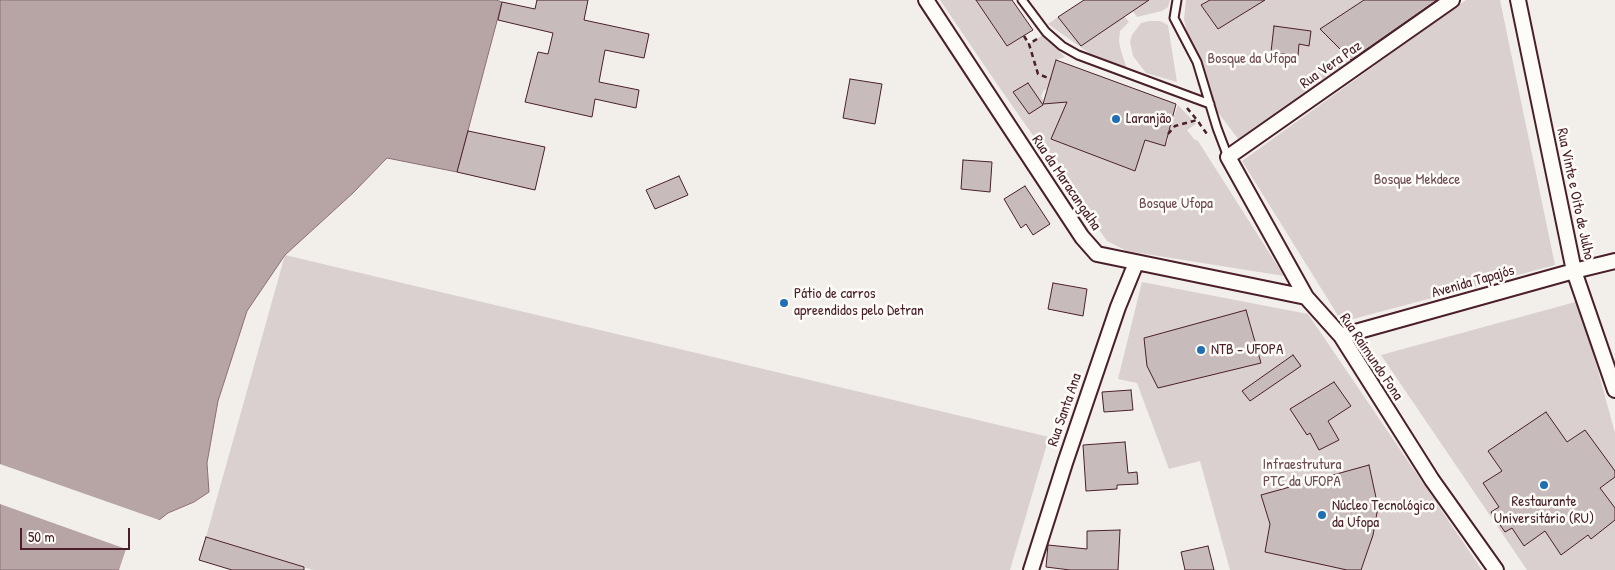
<!DOCTYPE html>
<html>
<head>
<meta charset="utf-8">
<style>
	body { margin:0 }
	#map { position:relative; width:1615px; height:570px; overflow:hidden; background:#f2efeb; font-family:"Patrick Hand",sans-serif }
	canvas { display:block }
	.scale { position:absolute; left:20px; top:528px; width:110px; height:22px; box-sizing:border-box; border:2px solid #4a1f2b; border-top:0; padding-left:6px; font-size:15px; line-height:18px; white-space:nowrap; color:#4a1f2b; -webkit-text-stroke:4px #fdfcf7; paint-order:stroke }
</style>
</head>
<body>
<div id="map">
<canvas width="1615" height="570"></canvas>
<div class="scale">50 m</div>
</div>
<script>
const ctx = document.querySelector('canvas').getContext('2d');
ctx.lineJoin = 'round';
function fillPath(path, color) { ctx.fillStyle = color; ctx.fill(path, 'evenodd'); }
const poly = rows => new Path2D(rows.map(r => 'M' + r).join(''));
function stroke(path, color, width, dash) { ctx.strokeStyle = color; ctx.lineWidth = width; ctx.lineCap = dash ? 'butt' : 'round'; ctx.setLineDash(dash || []); ctx.stroke(path); }
function label(font, color, halo, rows, align = 'center') {
  ctx.font = font + ' "Patrick Hand",sans-serif'; ctx.lineWidth = 5; ctx.setLineDash([]); ctx.textBaseline = 'middle'; ctx.strokeStyle = halo; ctx.fillStyle = color; for (const [text, x, y, turn = 0] of rows) {
    ctx.save(); ctx.translate(x, y); ctx.rotate((+turn || 0) * Math.PI / 180); ctx.textAlign = isNaN(turn) ? turn : align; if (halo) ctx.strokeText(text, 0, 0); ctx.fillText(text, 0, 0); ctx.restore();
  }
}
const green = poly([
	[940,0,976,0,1007,46,1024,36,1029,44,1043,35,1065,57,1056,60,1048,89,1044,90,1041,96,1044,102,1072,90,1052,139,1135,171,1146,136,1162,145,1168,141,1168,134,1178,105,1196,124,1187,130,1194,139,1198,141,1284,276,1127,251,1107,241,997,84],
	[1149,0,1170,0,1168,7,1162,11,1137,17,1132,10],
	[1186,0,1439,0,1239,140,1198,86,1184,19],
	[1466,0,1500,0,1555,265,1342,322,1242,161],
	[1124,16,1129,22,1120,31,1119,41,1121,51,1127,69,1089,53,1048,24,1058,17,1081,46],
	[1149,21,1160,21,1168,25,1177,82,1146,73,1133,56,1130,42,1132,35,1141,23],
	[285,255,1049,437,1010,570,313,570,206,537],
	[1142,282,1308,314,1482,570,1230,570,1200,461,1169,469,1137,383,1118,379],
	[1579,301,1615,433,1615,570,1527,570,1381,355]
]);
const water = poly([
	[0,0,496,0,502,2,457,172,387,158,353,193,285,255,247,311,218,401,207,463,209,492,194,502,168,513,149,528,138,560,139,570,0,570,0,0]
]);
const pier = poly([
	[0,464,162,521,151,530,140,560,142,570,119,570,126,549,0,504]
]);
const building = poly([
	[537,0,588,0,584,20,649,34,644,58,605,50,599,82,639,90,636,108,595,99,592,117,525,102,538,52,548,54,553,33,498,20,502,2,535,9,537,0],
	[976,0,1012,0,1033,30,1007,46,976,0],
	[1084,0,1149,0,1081,46,1058,17,1084,0],
	[1210,0,1265,0,1218,29,1201,5,1210,0],
	[1364,0,1437,0,1351,60,1320,29,1364,0],
	[1274,26,1311,31,1309,46,1299,44,1298,56,1271,52,1274,26],
	[1056,60,1176,104,1165,146,1145,140,1135,171,1051,139,1067,102,1043,104,1056,60],
	[850,79,882,84,875,124,843,118,850,79],
	[1028,83,1043,105,1029,114,1013,92,1028,83],
	[468,131,545,147,535,190,457,172,468,131],
	[963,160,992,162,990,192,961,189,963,160],
	[679,176,688,195,655,209,646,190,679,176],
	[1025,186,1050,224,1033,235,1026,224,1021,228,1004,199,1025,186],
	[1053,283,1087,289,1083,316,1048,309,1053,283],
	[1246,310,1261,363,1158,388,1147,366,1144,338,1246,310],
	[1293,355,1301,366,1250,401,1242,391,1293,355],
	[1334,382,1351,406,1328,421,1339,440,1319,450,1310,433,1307,435,1290,409,1334,382],
	[1131,390,1133,410,1104,412,1102,392,1131,390],
	[1546,412,1567,442,1585,430,1615,471,1615,477,1600,488,1615,508,1615,520,1591,539,1588,535,1561,555,1545,531,1524,546,1512,528,1505,532,1491,512,1499,507,1483,483,1502,471,1488,451,1546,412],
	[1125,442,1128,473,1137,472,1138,484,1117,485,1117,489,1086,491,1083,445,1125,442],
	[1369,465,1378,507,1373,535,1361,570,1347,570,1265,552,1270,524,1261,495,1369,465],
	[1120,530,1118,570,1070,570,1046,567,1048,545,1087,549,1087,531,1120,530],
	[206,537,304,567,304,570,232,570,199,560,206,537],
	[1208,546,1214,570,1185,570,1181,552,1208,546]
]);
const path = poly([
	[1024,36,1029,44],
	[1037,39,1029,44,1038,74,1051,79],
	[1187,108,1197,120],
	[1168,134,1175,126,1197,120,1207,134]
]);
const service = poly([
	[1022,0,1046,32,1062,46,1078,55,1210,104],
	[1177,0,1174,18,1197,62,1217,128,1228,157]
]);
const minor = poly([
	[926,0,1082,237,1097,254,1306,297],
	[1452,0,1228,157,1306,297,1341,336,1432,480,1496,570],
	[1518,0,1574,271,1615,390],
	[1341,336,1574,271,1615,261],
	[1031,570,1065,463,1118,307,1136,263]
]);
const markers = [
	[1116,119,5,"#1f6fb2"],
	[784,303,5,"#1f6fb2"],
	[1201,350,5,"#1f6fb2"],
	[1544,485,5,"#1f6fb2"],
	[1322,515,5,"#1f6fb2"]
];
const parkNames = [
	["Bosque da Ufopa",1252,59],
	["Bosque Mekdece",1417,180],
	["Bosque Ufopa",1176,204],
	["Infraestrutura",1302,465],
	["PTC da UFOPA",1302,482]
];
const streetNames = [
	["Rua Vera Paz",1331,65,-35],
	["Rua da Maracangalha",1066,183,56],
	["Rua Vinte e Oito de Julho",1575,194,78],
	["Avenida Tapajós",1473,282,-16],
	["Rua Raimundo Fona",1371,357,56],
	["Rua Santa Ana",1065,410,-71]
];
const poiNames = [
	["Laranjão",1126,119],
	["Pátio de carros",794,294],
	["apreendidos pelo Detran",794,311],
	["NTB - UFOPA",1211,350],
	["Restaurante",1544,502,"center"],
	["Universitário (RU)",1544,519,"center"],
	["Núcleo Tecnológico",1332,506],
	["da Ufopa",1332,523]
];
fillPath(green, '#d9d0cf');
fillPath(water, '#b7a5a6');
stroke(water, '#8b6f75', 1);
fillPath(pier, '#f2efeb');
fillPath(building, '#c8bbbb');
stroke(building, '#4a1f2b', 1);
stroke(service, '#4a1f2b', 11);
stroke(minor, '#4a1f2b', 18);
stroke(path, '#4a1f2b', 2.5, [5, 4]);
stroke(service, '#fdfcf7', 7);
stroke(minor, '#fdfcf7', 14);
for (const [x, y, r, color] of markers) { const dot = new Path2D(); dot.arc(x, y, r, 0, 2 * Math.PI); ctx.fillStyle = color; ctx.fill(dot); stroke(dot, '#fdfcf7', 2); }
label('15px', '#6e4b54', '#fdfcf7', parkNames);
label('15px', '#4a1f2b', '#fdfcf7', streetNames);
label('15px', '#4a1f2b', '#fdfcf7', poiNames, 'left');
</script>
</body>
</html>
